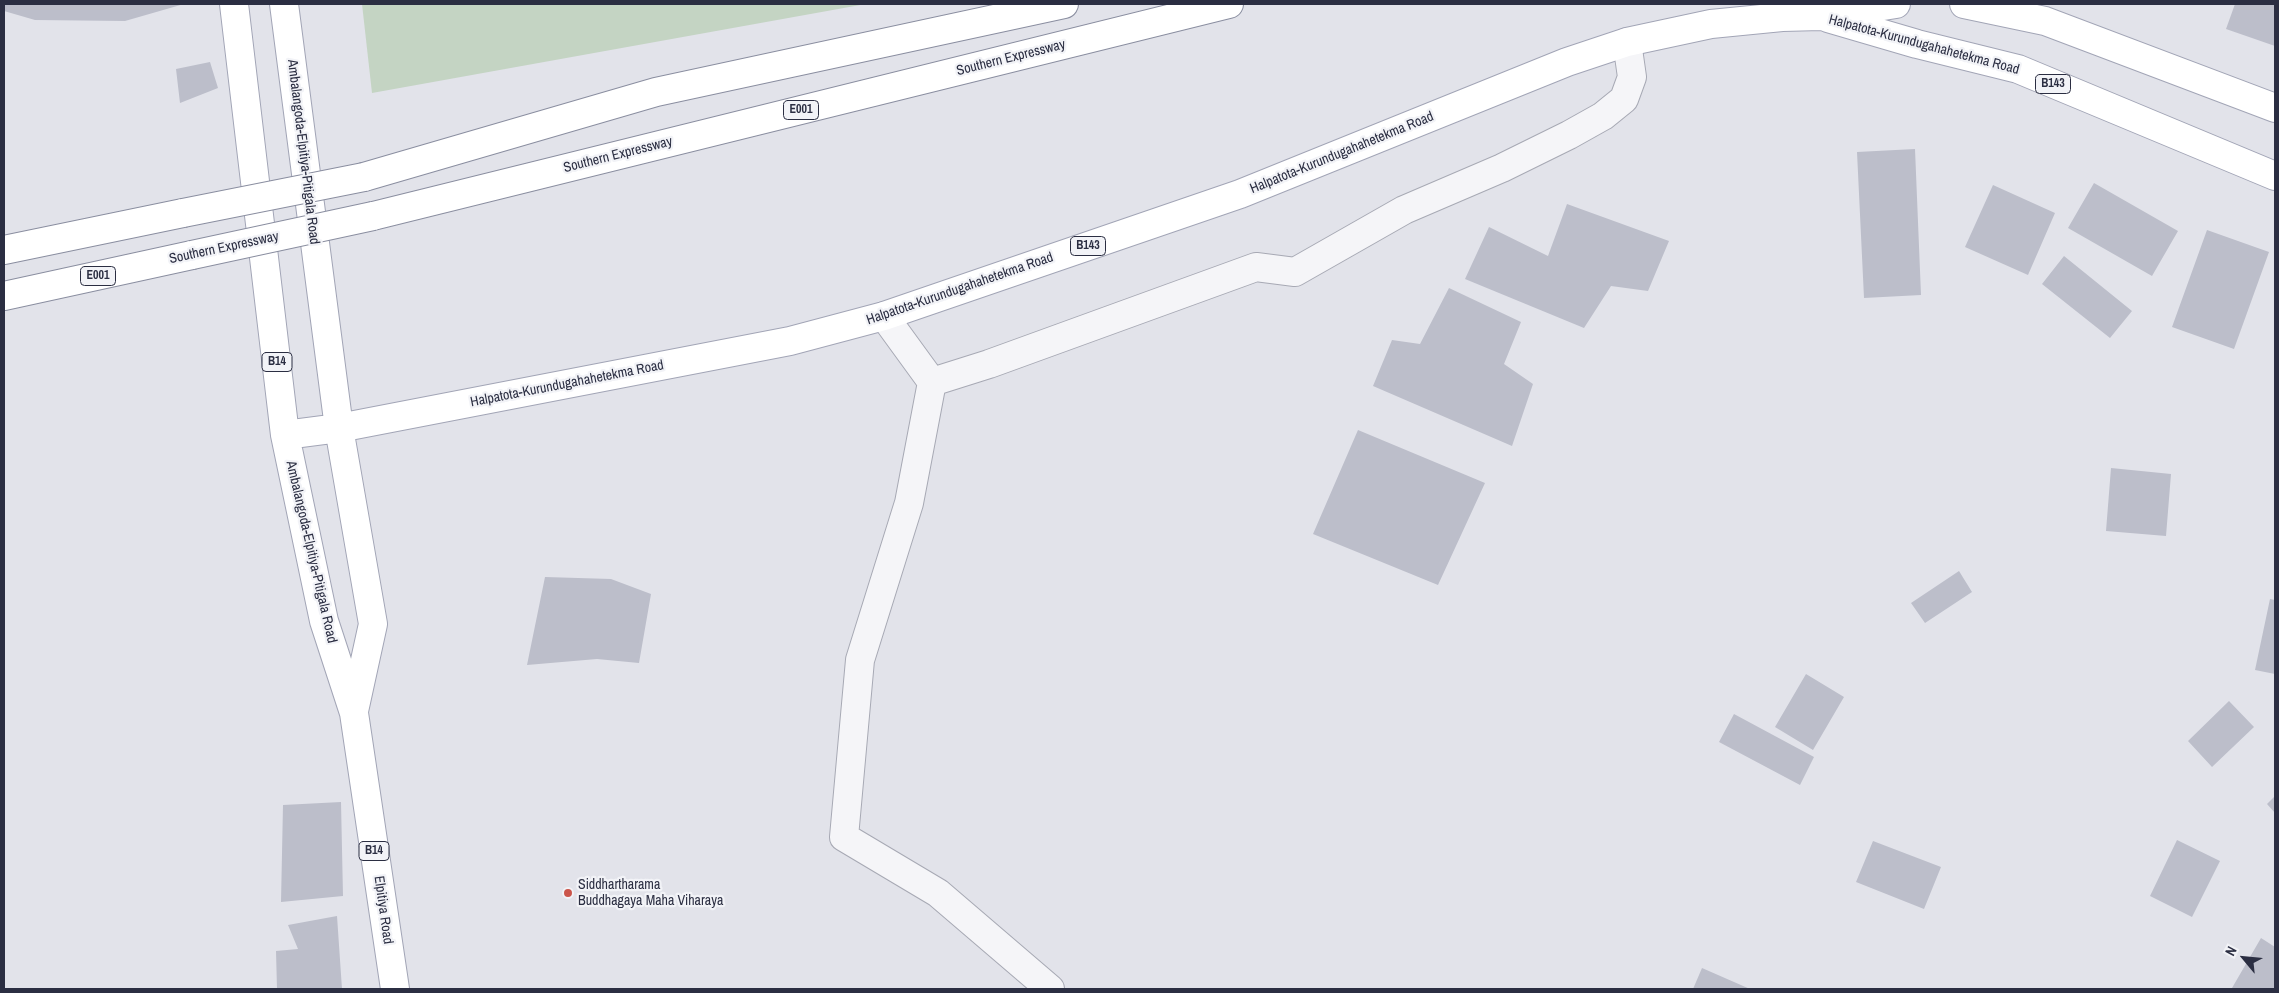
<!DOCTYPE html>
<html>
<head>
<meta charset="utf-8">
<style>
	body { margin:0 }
	#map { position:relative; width:2279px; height:993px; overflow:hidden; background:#e2e3ea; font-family:"Archivo Narrow",sans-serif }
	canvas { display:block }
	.frame { position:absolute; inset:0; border:5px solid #2b2e42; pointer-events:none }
	.north { position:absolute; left:2219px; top:933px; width:50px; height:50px; -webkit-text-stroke:4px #f2f3f7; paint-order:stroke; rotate:298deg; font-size:14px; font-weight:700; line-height:20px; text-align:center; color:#2b2e42 }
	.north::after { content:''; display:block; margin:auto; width:18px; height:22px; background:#2b2e42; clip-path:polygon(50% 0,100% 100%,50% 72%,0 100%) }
</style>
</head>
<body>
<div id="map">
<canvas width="2279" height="993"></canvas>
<div class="frame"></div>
<div class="north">N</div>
</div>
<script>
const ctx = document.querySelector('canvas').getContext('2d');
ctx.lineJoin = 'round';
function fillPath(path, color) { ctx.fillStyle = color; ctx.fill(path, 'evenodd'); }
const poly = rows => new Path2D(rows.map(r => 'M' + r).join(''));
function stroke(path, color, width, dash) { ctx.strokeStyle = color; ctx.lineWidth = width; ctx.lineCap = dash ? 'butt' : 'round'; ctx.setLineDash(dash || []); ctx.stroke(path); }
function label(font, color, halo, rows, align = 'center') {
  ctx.font = font + ' "Archivo Narrow",sans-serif'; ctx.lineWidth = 4.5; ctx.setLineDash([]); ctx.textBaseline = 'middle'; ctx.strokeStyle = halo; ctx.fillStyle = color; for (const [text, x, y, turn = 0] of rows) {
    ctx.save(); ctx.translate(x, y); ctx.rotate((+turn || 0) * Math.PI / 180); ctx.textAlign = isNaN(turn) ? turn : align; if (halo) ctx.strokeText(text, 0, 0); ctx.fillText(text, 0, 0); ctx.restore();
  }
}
const green = poly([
	[362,4,866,4,372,93]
]);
const building = poly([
	[4,4,184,4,125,21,35,20,4,11],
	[2235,4,2275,4,2275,46,2226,29],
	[210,62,218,88,180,103,176,69],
	[1915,149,1921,295,1864,298,1857,152],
	[2094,183,2178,231,2152,276,2068,228],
	[1993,185,2055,213,2028,275,1965,247],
	[1567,204,1669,241,1648,291,1611,286,1584,328,1465,279,1489,227,1548,256],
	[2207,230,2269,252,2234,349,2172,327],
	[2064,256,2132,311,2110,338,2042,284],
	[1449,288,1521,322,1504,364,1533,384,1512,446,1373,386,1392,340,1420,344],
	[1358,430,1485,483,1438,585,1313,534],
	[2111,468,2171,474,2166,536,2106,531],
	[1959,571,1972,592,1925,623,1911,603],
	[545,577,611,579,651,594,639,663,597,659,527,665],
	[2270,599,2275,600,2275,674,2255,670],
	[1806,674,1844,697,1813,750,1775,727],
	[2229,701,2254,727,2212,767,2188,741],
	[1734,714,1814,757,1800,785,1719,742],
	[2275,796,2275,813,2267,804],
	[341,802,343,896,281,902,283,805],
	[2177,840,2220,861,2192,917,2150,896],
	[1873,841,1941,867,1924,909,1856,882],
	[337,916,342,989,277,989,276,951,298,949,288,925],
	[2261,938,2275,947,2275,989,2233,989,2232,988],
	[1702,968,1750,989,1693,989]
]);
const street = poly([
	[884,316,932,382,909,503,860,660,844,837,938,893,1050,989],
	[932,382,989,364,1256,267,1295,272,1404,210,1502,168,1569,135,1603,116,1624,99,1632,77,1627,42]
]);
const primary = poly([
	[234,4,285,435,324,621,354,713,395,989],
	[284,4,339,428,373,624,354,711],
	[1964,4,2045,21,2275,108],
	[1828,18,1917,44,2018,69,2275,176],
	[285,435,339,428,790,341,884,316,1240,194,1567,62,1627,42,1711,24,1782,17,1821,16,1896,4]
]);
const highway = poly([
	[364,177,656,92,1064,4],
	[373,216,1229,4],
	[4,250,183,213],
	[4,296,192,255]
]);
const highwayBridge = poly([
	[183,213,364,177],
	[192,255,373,216]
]);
const markers = [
	[568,893,5,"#cb554b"]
];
const shields = [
	[2053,84,35],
	[801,110,35],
	[1088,246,35],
	[98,276,35],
	[277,362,30],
	[374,851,30]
];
const shieldNames = [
	["B143",2053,84],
	["E001",801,110],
	["B143",1088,246],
	["E001",98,276],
	["B14",277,362],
	["B14",374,851]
];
const streetNames = [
	["Halpatota-Kurundugahahetekma Road",1924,45,15],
	["Southern Expressway",1011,58,-14],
	["Ambalangoda-Elpitiya-Pitigala Road",303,152,83],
	["Halpatota-Kurundugahahetekma Road",1342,153,-22],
	["Southern Expressway",618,155,-14],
	["Southern Expressway",224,248,-12],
	["Halpatota-Kurundugahahetekma Road",960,289,-19],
	["Halpatota-Kurundugahahetekma Road",567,384,-11],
	["Ambalangoda-Elpitiya-Pitigala Road",311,552,77],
	["Elpitiya Road",383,910,82]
];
const poiNames = [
	["Siddhartharama",578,885],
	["Buddhagaya Maha Viharaya",578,901]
];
fillPath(green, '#c4d4c3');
fillPath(building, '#bcbeca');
stroke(street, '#a7a9b4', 30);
stroke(primary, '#a2a5b6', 30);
stroke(highway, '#8a8ea0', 30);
stroke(street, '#f5f5f8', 28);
stroke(primary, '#fff', 28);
stroke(highway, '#fff', 28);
stroke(highwayBridge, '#8a8ea0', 30, []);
stroke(highwayBridge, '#fff', 28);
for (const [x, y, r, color] of markers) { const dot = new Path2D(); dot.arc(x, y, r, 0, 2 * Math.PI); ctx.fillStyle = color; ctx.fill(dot); stroke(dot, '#f2f3f7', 2); }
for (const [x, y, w] of shields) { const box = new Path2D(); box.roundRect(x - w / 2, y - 9.5, w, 19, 4); ctx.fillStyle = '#f2f3f7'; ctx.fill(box); stroke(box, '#2b2e42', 1); }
label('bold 12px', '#2b2e42', null, shieldNames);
label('14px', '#2b2e42', '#f2f3f7', streetNames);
label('14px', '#2b2e42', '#f2f3f7', poiNames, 'left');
</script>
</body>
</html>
